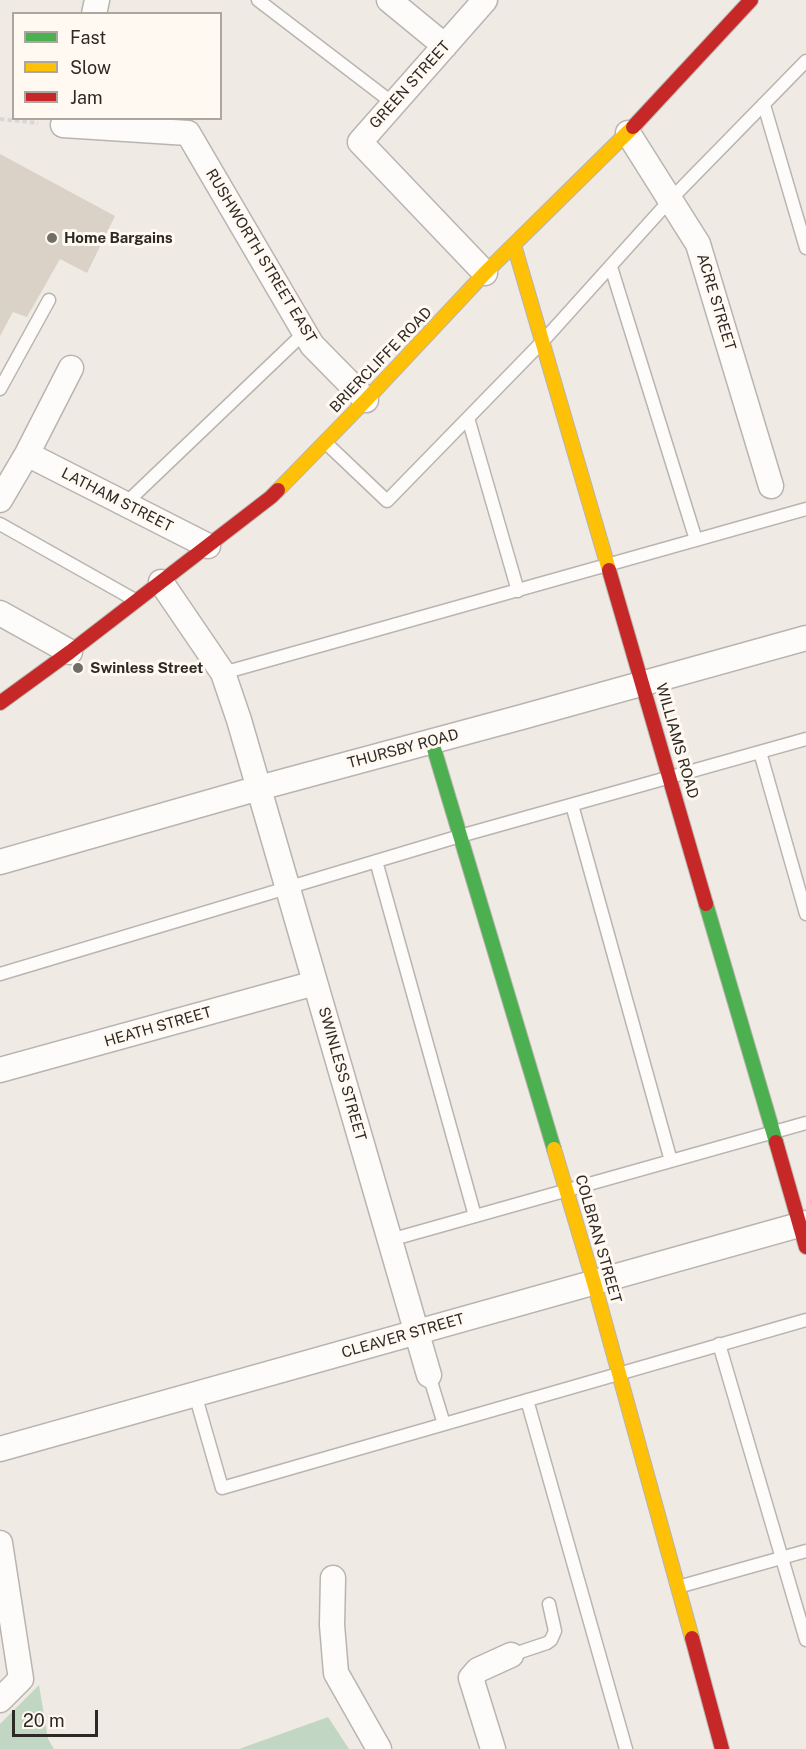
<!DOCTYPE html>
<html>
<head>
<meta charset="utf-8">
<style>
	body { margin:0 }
	#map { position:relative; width:806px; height:1749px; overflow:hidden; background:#f0eae4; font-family:"Public Sans",sans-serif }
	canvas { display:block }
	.legend { position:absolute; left:12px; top:12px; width:210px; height:108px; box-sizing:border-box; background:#fff9f2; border:2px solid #aba6a0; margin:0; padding:8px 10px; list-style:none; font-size:18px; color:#2d2925 }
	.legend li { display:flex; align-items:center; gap:12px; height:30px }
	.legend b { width:30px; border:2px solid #aba6a0 }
	.scale { position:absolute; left:12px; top:1710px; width:86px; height:27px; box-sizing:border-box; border:3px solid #2d2925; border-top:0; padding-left:8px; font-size:18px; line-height:21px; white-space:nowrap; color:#2d2925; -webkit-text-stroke:4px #fff9f2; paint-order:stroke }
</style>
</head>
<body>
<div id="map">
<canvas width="806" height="1749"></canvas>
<ul class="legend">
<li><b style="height:8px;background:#4caf50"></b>Fast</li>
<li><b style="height:8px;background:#ffc107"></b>Slow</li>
<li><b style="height:8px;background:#c62828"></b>Jam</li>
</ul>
<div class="scale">20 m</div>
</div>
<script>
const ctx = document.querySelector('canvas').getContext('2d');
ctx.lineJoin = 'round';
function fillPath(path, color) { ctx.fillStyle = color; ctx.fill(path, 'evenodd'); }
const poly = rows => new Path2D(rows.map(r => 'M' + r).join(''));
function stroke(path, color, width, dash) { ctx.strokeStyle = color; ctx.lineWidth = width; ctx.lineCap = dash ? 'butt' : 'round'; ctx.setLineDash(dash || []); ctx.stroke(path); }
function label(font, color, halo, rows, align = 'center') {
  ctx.font = font + ' "Public Sans",sans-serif'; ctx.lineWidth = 6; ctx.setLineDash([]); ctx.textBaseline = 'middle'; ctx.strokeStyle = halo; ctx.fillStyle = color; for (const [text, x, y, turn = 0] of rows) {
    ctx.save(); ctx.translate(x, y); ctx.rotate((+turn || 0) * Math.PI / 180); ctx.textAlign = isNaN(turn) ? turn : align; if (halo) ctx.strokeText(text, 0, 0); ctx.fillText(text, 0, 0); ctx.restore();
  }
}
const green = poly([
	[39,1685,48,1739,54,1749,0,1749,0,1724],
	[328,1717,349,1749,239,1749]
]);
const building = poly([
	[0,154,115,216,87,273,60,259,27,317,13,312,0,336]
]);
const path = poly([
	[0,119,38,123]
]);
const lane = poly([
	[258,0,394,104],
	[764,105,806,248],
	[611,267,696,540],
	[0,389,49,300],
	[468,418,518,591],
	[326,443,387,501,543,341,670,200,806,61],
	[125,504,304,333],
	[0,524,135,600],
	[223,673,806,509],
	[760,752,806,914],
	[572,805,671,1161],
	[376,861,475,1216],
	[0,974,460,836,806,739],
	[390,1240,806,1123],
	[719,1344,806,1640],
	[429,1375,444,1424],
	[195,1394,222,1488,806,1320],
	[527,1400,626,1749],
	[678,1587,806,1551],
	[511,1655,547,1643,551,1640,555,1631,549,1604]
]);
const street = poly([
	[389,0,445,46],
	[485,0,360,142,485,273],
	[94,14,97,0],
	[65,118,63,125,188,133,312,345,366,400],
	[628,133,698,244,771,486],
	[27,454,208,546],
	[0,500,27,454,71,368],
	[161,582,223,673,239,720,429,1375],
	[0,613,70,652],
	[0,862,259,788,522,717,806,638],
	[0,1070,315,983],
	[0,1449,806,1223],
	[0,1543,21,1679,0,1700],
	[333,1578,332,1625,336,1673,379,1749],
	[493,1749,471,1678,478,1670,511,1655]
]);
const fast = poly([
	[432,742,554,1149],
	[706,904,776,1142]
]);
const slow = poly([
	[514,245,609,570],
	[278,490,366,400,485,273,633,127],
	[554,1149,594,1283,692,1638]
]);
const jam = poly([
	[633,127,751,0],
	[609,570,706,904],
	[0,703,70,652,271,497,278,490],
	[776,1142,806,1247],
	[692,1638,722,1749]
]);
const markers = [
	[52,238,6,"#716d68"],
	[78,668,6,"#716d68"]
];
const streetNames = [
	["GREEN STREET",410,85,-48],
	["RUSHWORTH STREET EAST",261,256,59],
	["ACRE STREET",716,302,73],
	["BRIERCLIFFE ROAD",381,360,-46],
	["LATHAM STREET",117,500,27],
	["WILLIAMS ROAD",677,741,74],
	["THURSBY ROAD",403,749,-15],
	["HEATH STREET",158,1027,-16],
	["SWINLESS STREET",342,1074,74],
	["COLBRAN STREET",598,1239,74],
	["CLEAVER STREET",403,1336,-16]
];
const poiNames = [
	["Home Bargains",64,238],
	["Swinless Street",90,668]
];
fillPath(green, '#c2d6c4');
fillPath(building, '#dad1c7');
stroke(lane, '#b9b4af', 15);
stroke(street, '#b9b4af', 27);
stroke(fast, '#b9b4af', 16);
stroke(slow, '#b9b4af', 16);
stroke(jam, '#b9b4af', 16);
stroke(path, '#d9d7d6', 4, [4.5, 3]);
stroke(lane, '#fdfcfb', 12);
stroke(street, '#fdfcfb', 24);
stroke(fast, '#4caf50', 14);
stroke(slow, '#ffc107', 14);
stroke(jam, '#c62828', 14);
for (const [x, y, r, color] of markers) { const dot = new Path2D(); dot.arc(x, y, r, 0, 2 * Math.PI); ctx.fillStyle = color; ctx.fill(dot); stroke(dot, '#fff9f2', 2); }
label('15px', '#2d2925', '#fff9f2', streetNames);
label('bold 15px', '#2d2925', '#fff9f2', poiNames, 'left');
</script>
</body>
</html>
